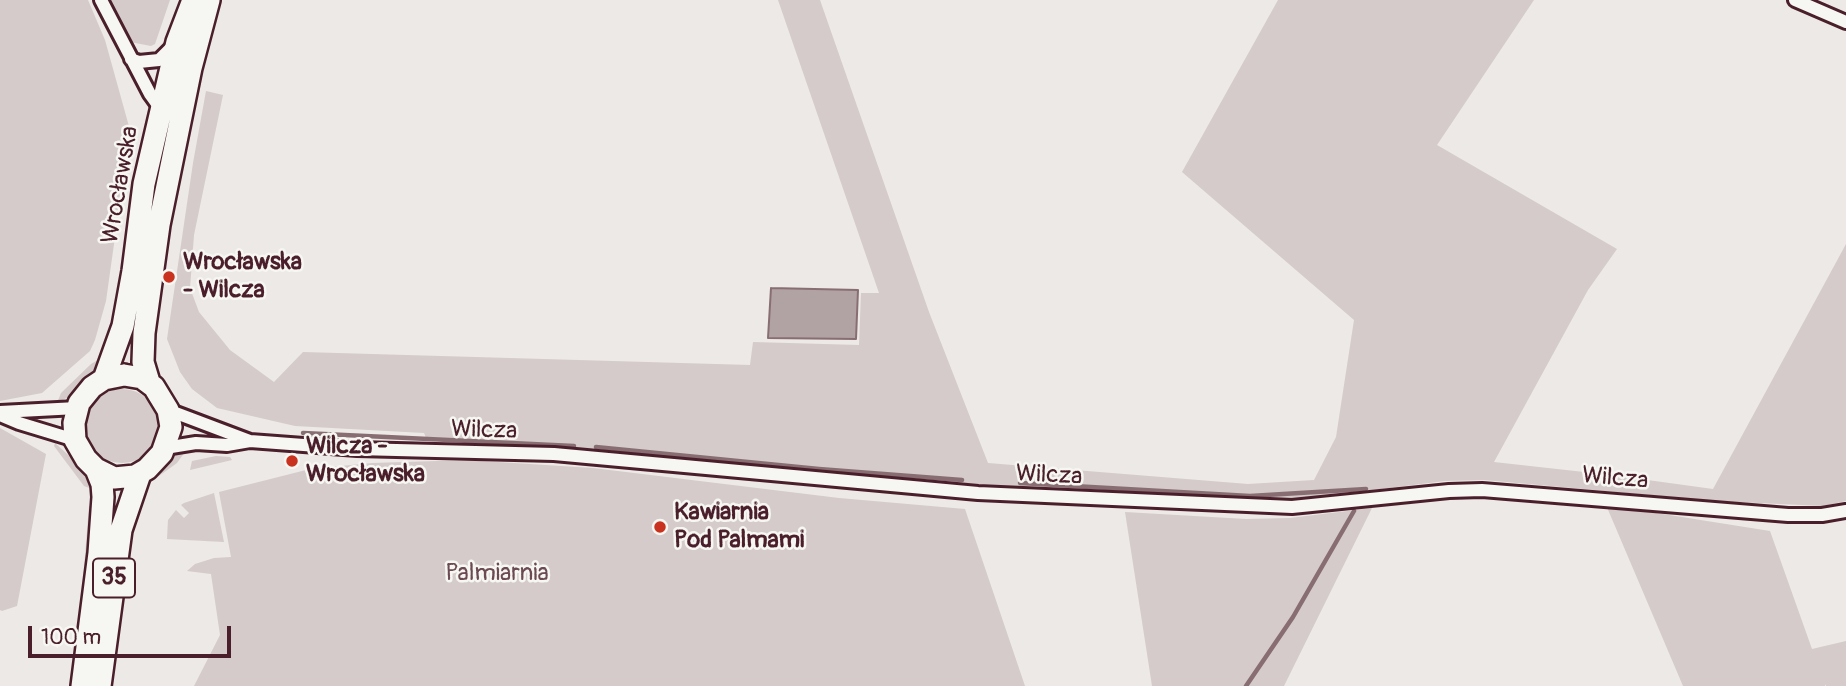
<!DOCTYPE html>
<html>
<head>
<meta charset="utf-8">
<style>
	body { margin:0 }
	#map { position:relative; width:1846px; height:686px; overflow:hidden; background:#ece9e6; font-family:Pangolin,sans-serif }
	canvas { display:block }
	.scale { position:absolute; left:28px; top:626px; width:203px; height:32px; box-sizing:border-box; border:4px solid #4a1f2b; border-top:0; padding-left:9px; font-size:21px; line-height:24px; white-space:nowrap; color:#4a1f2b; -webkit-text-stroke:5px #f6f6f2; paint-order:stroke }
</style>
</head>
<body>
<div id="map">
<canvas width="1846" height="686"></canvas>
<div class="scale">100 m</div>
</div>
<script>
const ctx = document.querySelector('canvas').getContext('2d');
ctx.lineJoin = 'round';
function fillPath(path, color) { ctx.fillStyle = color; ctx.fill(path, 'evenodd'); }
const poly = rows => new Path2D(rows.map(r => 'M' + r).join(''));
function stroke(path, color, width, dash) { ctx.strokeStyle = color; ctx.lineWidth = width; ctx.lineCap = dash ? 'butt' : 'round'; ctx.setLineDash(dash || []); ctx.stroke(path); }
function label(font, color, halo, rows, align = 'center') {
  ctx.font = font + ' Pangolin,sans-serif'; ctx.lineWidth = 5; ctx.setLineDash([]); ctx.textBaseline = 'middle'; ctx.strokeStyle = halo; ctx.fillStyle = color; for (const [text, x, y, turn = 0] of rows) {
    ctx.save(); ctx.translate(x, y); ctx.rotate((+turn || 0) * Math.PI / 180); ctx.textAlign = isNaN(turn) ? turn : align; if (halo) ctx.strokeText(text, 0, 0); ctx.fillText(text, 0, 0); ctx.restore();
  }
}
const green = poly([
	[0,0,88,0,105,40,130,130,106,301,95,340,90,351,42,393,0,401],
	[109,0,170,0,155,44,151,46,130,42],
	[778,0,820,0,929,312,988,463,1248,484,1314,480,1336,437,1354,320,1182,172,1278,0,1534,0,1437,145,1617,249,1588,290,1494,462,1611,475,1713,489,1846,244,1846,501,1823,506,1716,501,1484,480,1445,481,1293,500,1249,502,996,486,612,451,427,440,424,433,295,426,217,408,192,389,180,372,167,339,193,163,206,91,223,95,194,235,190,288,199,312,230,350,274,382,303,352,750,365,753,342,859,345,861,293,879,293],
	[103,357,91,376,72,395,57,403,61,393,91,364],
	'85 426a37 37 0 1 1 74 0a37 37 0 1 1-74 0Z',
	[0,428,46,454,17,606,2,611,0,610],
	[55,443,77,463,92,489,84,486,54,446],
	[187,449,177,463,152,481,142,493,150,480,173,456],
	[216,456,230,457,232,460,190,470,192,461],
	[437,461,482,461,593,468,839,498,965,509,1025,686,194,686,220,635,211,574,187,571,195,564,214,558,231,557,219,492,310,469,372,463],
	[214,493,224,542,167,539,168,520,176,510,184,518,189,513,181,505,184,503],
	[1606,505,1770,531,1812,649,1846,641,1846,686,1826,686,1825,684,1825,686,1683,686],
	[89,506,94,506,85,600,81,605],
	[1372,508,1284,686,1152,686,1125,512,1246,519,1290,518]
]);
const water = poly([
	[771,288,858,290,856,339,768,338,771,288]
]);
const stream = poly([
	[303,433,574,446],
	[596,447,819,469,962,480],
	[1020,483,1250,496,1366,489],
	[1246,686,1293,617,1354,511]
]);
const minor = poly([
	[101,0,150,94,163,112],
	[1795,0,1846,22],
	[131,59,139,62,159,60,174,45],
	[168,410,250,441],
	[0,412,77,408],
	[0,415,19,423,75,440],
	[165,448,196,443,227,445,250,441,357,449,554,454,978,493,1292,507,1449,491,1482,490,1788,515,1822,515,1846,511]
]);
const primary = poly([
	[124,375,142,378,154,387,168,410,171,427,162,453,147,469,135,476,114,478,96,469,86,459,75,440,74,423,79,403,92,387,104,379,124,375],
	[104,379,123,326,133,271,144,184,177,42,193,0],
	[149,382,143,362,144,333,159,225,191,68,209,0],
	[82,686,99,553,103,497,102,484,96,469],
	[100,686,121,530,140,474]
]);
const markers = [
	[169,277,7,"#c8321e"],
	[292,461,7,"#c8321e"],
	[660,527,7,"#c8321e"]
];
const shields = [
	[114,578,42]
];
const shieldNames = [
	["35",114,578]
];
const streetNames = [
	["Wrocławska",121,185,-80],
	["Wilcza",484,431,2],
	["Wilcza",1049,476,3],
	["Wilcza",1615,479,5]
];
const poiNames = [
	["Wrocławska",183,263],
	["- Wilcza",183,291],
	["Wilcza -",306,447],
	["Wrocławska",306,475],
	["Kawiarnia",674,513],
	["Pod Palmami",674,541]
];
const parkNames = [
	["Palmiarnia",497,574]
];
fillPath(green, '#d4cbca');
fillPath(water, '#b1a2a3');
stroke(water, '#886e73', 2);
stroke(stream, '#886e73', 4.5);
stroke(minor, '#4a1f2b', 18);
stroke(primary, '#4a1f2b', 26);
stroke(minor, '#f6f6f2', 12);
stroke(primary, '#f6f6f2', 21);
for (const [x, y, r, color] of markers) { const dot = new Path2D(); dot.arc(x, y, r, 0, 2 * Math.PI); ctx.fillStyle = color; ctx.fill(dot); stroke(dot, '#f6f6f2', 2.5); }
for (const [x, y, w] of shields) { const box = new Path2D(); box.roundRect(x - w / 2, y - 19.5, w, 39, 5); ctx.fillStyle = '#f6f6f2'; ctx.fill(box); stroke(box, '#4a1f2b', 2); }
label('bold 23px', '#4a1f2b', null, shieldNames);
label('24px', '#4a1f2b', '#f6f6f2', streetNames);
label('bold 24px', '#4a1f2b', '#f6f6f2', poiNames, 'left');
label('24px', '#6c4a53', '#f6f6f2', parkNames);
</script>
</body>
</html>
